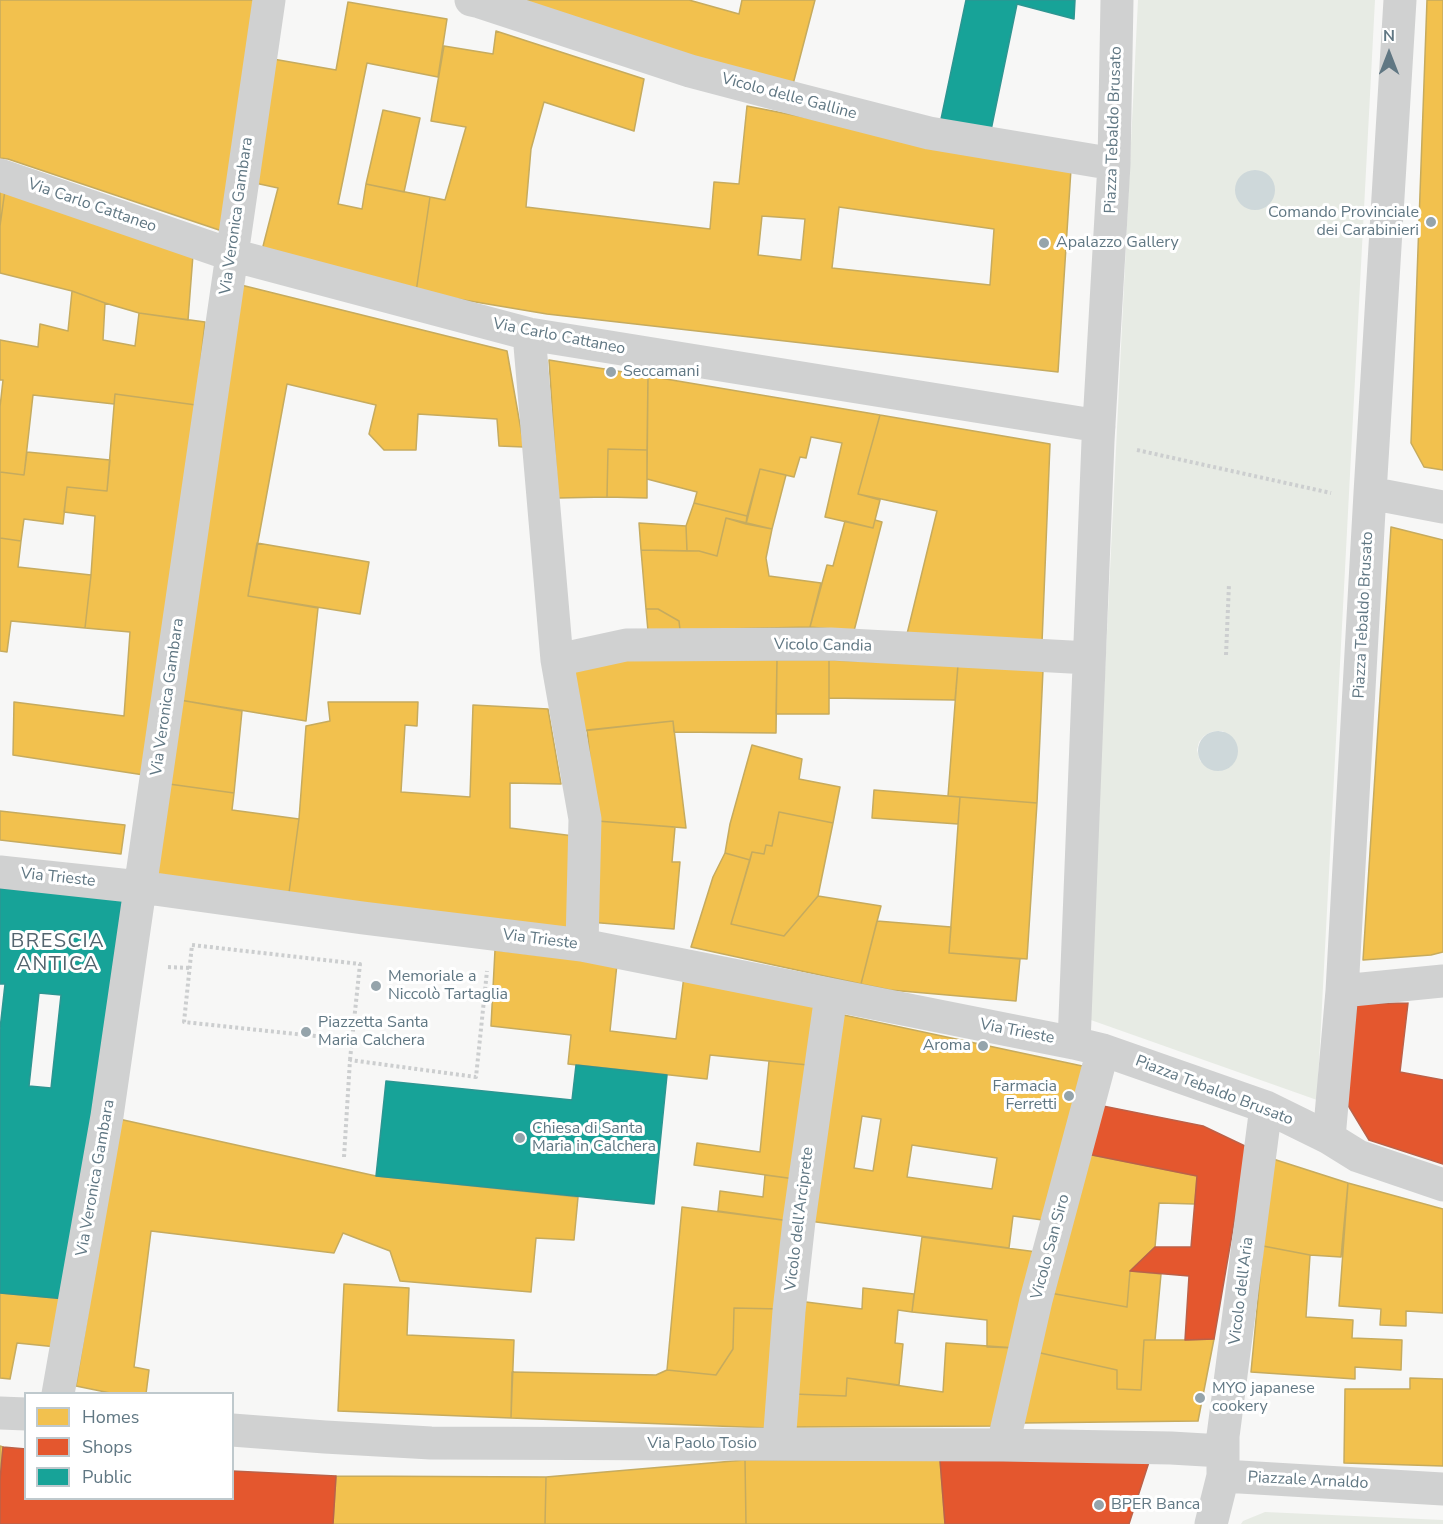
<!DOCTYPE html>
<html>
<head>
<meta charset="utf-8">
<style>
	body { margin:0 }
	#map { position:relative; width:1443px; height:1524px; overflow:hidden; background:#f7f7f6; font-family:"Nunito Sans",sans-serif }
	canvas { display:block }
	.legend { position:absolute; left:24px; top:1392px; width:210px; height:108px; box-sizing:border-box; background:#fff; border:2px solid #bfc9cd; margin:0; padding:8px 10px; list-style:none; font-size:18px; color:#607783 }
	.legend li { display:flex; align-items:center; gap:12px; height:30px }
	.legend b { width:30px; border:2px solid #bfc9cd }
	.north { position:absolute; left:1359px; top:24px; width:60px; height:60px; -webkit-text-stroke:4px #fff; paint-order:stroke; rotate:0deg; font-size:16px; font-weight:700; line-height:24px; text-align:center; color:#607783 }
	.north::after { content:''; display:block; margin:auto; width:21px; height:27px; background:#607783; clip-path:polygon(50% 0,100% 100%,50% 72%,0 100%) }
</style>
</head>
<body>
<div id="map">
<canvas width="1443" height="1524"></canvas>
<ul class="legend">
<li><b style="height:16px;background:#f2c14e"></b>Homes</li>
<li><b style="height:16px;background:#e4572e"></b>Shops</li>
<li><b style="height:16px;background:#17a398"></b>Public</li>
</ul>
<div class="north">N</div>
</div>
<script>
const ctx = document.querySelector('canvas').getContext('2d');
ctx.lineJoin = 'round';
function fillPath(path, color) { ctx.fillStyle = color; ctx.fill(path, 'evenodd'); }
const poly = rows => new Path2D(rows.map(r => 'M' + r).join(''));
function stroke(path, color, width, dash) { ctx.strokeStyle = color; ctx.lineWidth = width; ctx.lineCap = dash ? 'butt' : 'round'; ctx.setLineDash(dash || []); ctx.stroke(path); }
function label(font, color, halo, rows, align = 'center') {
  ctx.font = font + ' "Nunito Sans",sans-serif'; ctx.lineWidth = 6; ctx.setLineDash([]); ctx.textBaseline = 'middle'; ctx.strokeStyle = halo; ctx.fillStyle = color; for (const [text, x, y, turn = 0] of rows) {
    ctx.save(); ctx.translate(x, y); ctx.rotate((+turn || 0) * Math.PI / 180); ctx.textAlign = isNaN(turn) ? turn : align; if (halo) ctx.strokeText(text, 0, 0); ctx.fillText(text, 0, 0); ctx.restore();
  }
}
const green = poly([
	[1138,0,1375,0,1317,1100,1088,1019],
	[1219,731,1223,731,1237,756,1231,766,1220,771,1200,761,1197,750,1199,742,1204,736,1211,732],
	[1265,1512,1443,1520,1443,1524,1241,1524,1243,1521]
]);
const water = poly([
	'1235 190a20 20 0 1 1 40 0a20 20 0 1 1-40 0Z',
	'1198 751a20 20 0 1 1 40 0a20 20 0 1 1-40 0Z'
]);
const homes = poly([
	[0,0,261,0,225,232,8,159,0,158,0,0],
	[514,0,689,0,739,14,742,0,815,0,792,88,514,0],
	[1427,0,1443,0,1443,470,1424,467,1411,443,1427,0],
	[348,2,447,19,438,77,367,63,338,204,362,209,366,184,430,197,416,292,261,254,278,188,255,183,273,59,336,70,348,2],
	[496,31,644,79,634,131,544,102,531,149,526,207,710,229,714,182,739,184,747,106,1071,169,1058,372,547,314,416,292,430,197,445,200,466,127,431,121,444,46,493,54,496,31],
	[839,207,994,229,990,285,832,268,839,207],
	[762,216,805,219,801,260,758,255,762,216],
	[383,110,420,118,404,192,366,184,383,110],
	[0,182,6,183,0,226,0,182],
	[6,183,193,255,188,320,139,313,105,303,72,291,0,273,0,226,6,183],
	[237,284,507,351,524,447,499,446,497,419,418,414,416,450,384,450,369,434,376,405,287,384,248,596,318,608,306,721,180,700,237,284],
	[72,291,105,303,103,340,135,346,139,313,205,322,196,405,115,394,114,404,33,395,24,475,0,472,0,407,3,380,0,380,0,340,38,347,40,324,68,331,72,291],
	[549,360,648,376,647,450,608,449,607,497,558,498,549,360],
	[648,376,880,415,858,494,880,500,873,528,825,517,842,443,811,437,806,458,800,457,794,477,760,469,747,516,694,503,697,492,647,479,648,376],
	[115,394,196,405,144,775,13,755,14,702,124,716,130,632,85,628,91,575,95,516,64,512,67,487,107,491,115,394],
	[880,415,1050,444,1042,643,907,634,937,511,858,494,880,415],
	[608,449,647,450,647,498,607,497,608,449],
	[27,452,110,460,107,491,67,487,63,524,24,519,21,541,0,538,0,472,24,475,27,452],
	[760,469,786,475,772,529,746,524,760,469],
	[694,503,747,516,746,524,726,518,717,556,699,551,687,551,686,526,694,503],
	[726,518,772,529,766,558,769,576,821,583,810,627,680,630,679,621,658,609,646,609,641,550,699,551,717,556,726,518],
	[875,520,882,522,854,631,810,627,827,565,833,566,845,521,873,528,875,520],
	[639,523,686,526,687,551,641,550,639,523],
	[1391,527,1443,540,1443,952,1431,955,1363,960,1391,527],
	[0,538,21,541,18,567,91,575,85,628,11,621,7,652,0,651,0,538],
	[257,543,369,562,360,614,248,596,257,543],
	[646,609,658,609,679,621,680,630,648,631,646,609],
	[626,658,777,660,776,733,674,732,673,721,582,731,571,667,626,658],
	[777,660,829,660,829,714,776,714,777,660],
	[829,660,958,665,955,700,829,698,829,660],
	[958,665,1043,670,1037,803,948,796,958,665],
	[180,700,242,711,234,793,169,784,180,700],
	[328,702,418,702,417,726,405,725,401,792,470,797,473,705,548,709,561,784,510,783,510,828,574,836,568,934,288,900,299,819,306,726,330,721,328,702],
	[673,721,686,828,597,821,587,730,673,721],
	[752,745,802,759,799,779,840,787,833,823,779,812,772,846,766,845,764,854,752,852,750,860,725,853,730,824,752,745],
	[169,784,234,793,232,810,299,819,288,900,156,882,169,784],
	[874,790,960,797,958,824,872,818,874,790],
	[960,797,1037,803,1027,959,949,953,960,797],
	[0,811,125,825,121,854,0,840,0,811],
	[779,812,833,823,818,896,784,936,731,924,752,852,764,854,766,845,772,846,779,812],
	[597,821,675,827,672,862,680,862,674,929,589,922,597,821],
	[725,853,750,860,731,924,784,936,818,896,881,906,861,984,691,947,713,877,725,853],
	[877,921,951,927,949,953,1020,959,1016,1001,890,990,861,984,877,921],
	[495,950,617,964,610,1031,676,1039,684,976,816,1001,808,1065,710,1055,707,1079,568,1064,571,1035,491,1026,495,950],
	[839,1014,1087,1067,1050,1221,1013,1216,1009,1248,809,1221,839,1014],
	[862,1116,881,1119,873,1171,854,1168,862,1116],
	[912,1145,997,1158,992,1189,907,1177,912,1145],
	[769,1061,808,1065,795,1179,694,1165,697,1143,760,1152,769,1061],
	[119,1119,376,1176,578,1197,574,1240,536,1238,531,1292,400,1281,390,1251,343,1233,334,1253,151,1231,134,1367,149,1370,146,1394,115,1394,76,1386,119,1119],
	[1087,1154,1197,1176,1195,1204,1159,1203,1155,1247,1130,1271,1127,1307,1050,1293,1087,1154],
	[1270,1158,1348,1183,1341,1257,1310,1255,1263,1246,1270,1158],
	[765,1175,795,1179,790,1221,718,1211,720,1191,763,1197,765,1175],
	[1348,1183,1443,1209,1443,1313,1406,1311,1406,1326,1380,1325,1381,1309,1339,1306,1348,1183],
	[682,1207,790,1221,781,1309,734,1308,733,1349,716,1375,667,1370,682,1207],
	[922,1237,1037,1252,1016,1348,987,1347,987,1320,912,1312,922,1237],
	[1263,1246,1310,1255,1306,1317,1353,1320,1352,1338,1402,1340,1401,1370,1355,1367,1355,1379,1251,1372,1263,1246],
	[1130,1271,1161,1274,1155,1340,1144,1340,1141,1390,1117,1389,1117,1370,1036,1352,1050,1293,1127,1307,1130,1271],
	[344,1284,409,1288,407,1335,514,1340,511,1418,338,1411,344,1284],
	[863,1288,914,1294,912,1312,898,1310,895,1343,903,1344,899,1385,847,1378,846,1396,793,1394,798,1301,862,1309,863,1288],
	[0,1293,66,1299,57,1347,17,1343,10,1379,0,1378,0,1293],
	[734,1308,781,1309,768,1428,511,1418,512,1372,656,1375,667,1370,716,1375,733,1349,734,1308],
	[1214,1339,1198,1421,1022,1423,1036,1352,1117,1370,1117,1389,1141,1390,1144,1340,1185,1340,1214,1339],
	[946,1343,1016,1348,1001,1426,793,1427,793,1394,846,1396,847,1378,943,1392,946,1343],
	[1410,1378,1443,1379,1443,1466,1344,1463,1345,1389,1410,1389,1410,1378],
	[0,1446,3,1447,0,1480,0,1446],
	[745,1460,940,1460,945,1524,746,1524,745,1460],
	[745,1460,746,1524,545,1524,546,1477,745,1460],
	[336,1476,546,1477,545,1524,333,1524,336,1476]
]);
const shops = poly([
	[1408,1003,1400,1072,1443,1080,1443,1164,1369,1140,1346,1102,1357,1004,1408,1003],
	[1098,1105,1203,1126,1247,1147,1214,1339,1185,1340,1189,1276,1130,1271,1155,1247,1191,1247,1197,1176,1087,1154,1098,1105],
	[3,1447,26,1449,26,1498,232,1498,232,1471,336,1476,333,1524,0,1524,0,1480,3,1447],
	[940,1460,1149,1462,1129,1524,945,1524,940,1460]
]);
const public = poly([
	[966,0,1075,0,1074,19,1017,4,990,135,940,124,966,0],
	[0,888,122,900,66,1299,0,1293,0,1029,5,984,0,984,0,888],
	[39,993,61,995,51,1088,29,1086,39,993],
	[576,1065,667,1075,654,1204,376,1176,386,1081,572,1100,576,1065]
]);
const path = poly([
	[1137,450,1331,493],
	[1226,655,1229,584],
	[192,945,360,964,352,1040,184,1022,192,945],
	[168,967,190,968],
	[350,1060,352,1040],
	[344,1157,350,1060,476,1077,487,971]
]);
const street = poly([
	[471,0,480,2,690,71,800,100,929,133,1114,164],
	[0,175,232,255,529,334,1099,426],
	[529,334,557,660,585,819,582,945],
	[1370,493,1443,507],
	[557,660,626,645,831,644,1089,658],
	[0,872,140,887,363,918,582,945,1074,1043,1103,1050,1266,1107,1329,1138,1358,1156,1443,1185],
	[1342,991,1443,981],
	[1074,1043,1098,441,1114,164,1117,0],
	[1329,1138,1342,991,1370,493,1400,0],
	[58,1394,107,1116,269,0],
	[0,1413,26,1414],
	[232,1430,325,1437,431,1443,1003,1445,1171,1448,1222,1451],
	[779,1444,789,1311,799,1221,831,995],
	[1003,1445,1036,1300,1103,1050],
	[1223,1476,1443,1489],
	[1211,1524,1223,1476,1223,1436,1266,1107]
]);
const markers = [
	[1431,222,6,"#95a4ab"],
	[1044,243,6,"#95a4ab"],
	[611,372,6,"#95a4ab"],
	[376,986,6,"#95a4ab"],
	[306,1032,6,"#95a4ab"],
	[983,1046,6,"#95a4ab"],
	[1069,1096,6,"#95a4ab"],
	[520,1138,6,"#95a4ab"],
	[1200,1398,6,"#95a4ab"],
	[1099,1505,6,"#95a4ab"]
];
const streetNames = [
	["Vicolo delle Galline",789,97,15],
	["Piazza Tebaldo Brusato",1114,130,-88],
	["Via Carlo Cattaneo",92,206,19],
	["Via Veronica Gambara",237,216,-82],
	["Via Carlo Cattaneo",559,337,11],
	["Piazza Tebaldo Brusato",1364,615,-87],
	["Vicolo Candia",823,646,1],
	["Via Veronica Gambara",168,697,-82],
	["Via Trieste",58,878,6],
	["Via Trieste",540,940,7],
	["Via Trieste",1017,1032,11],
	["Piazza Tebaldo Brusato",1214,1091,21],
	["Via Veronica Gambara",96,1178,-80],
	["Vicolo dell'Arciprete",800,1219,-83],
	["Vicolo San Siro",1051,1247,-75],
	["Vicolo dell'Aria",1242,1291,-83],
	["Via Paolo Tosio",702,1444],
	["Piazzale Arnaldo",1308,1481,3]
];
const poiNames = [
	["Comando Provinciale",1419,213,"right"],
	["dei Carabinieri",1419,231,"right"],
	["Apalazzo Gallery",1056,243],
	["Seccamani",623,372],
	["Memoriale a",388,977],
	["Niccolò Tartaglia",388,995],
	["Piazzetta Santa",318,1023],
	["Maria Calchera",318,1041],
	["Aroma",971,1046,"right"],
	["Farmacia",1057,1087,"right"],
	["Ferretti",1057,1105,"right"],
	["Chiesa di Santa",532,1129],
	["Maria in Calchera",532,1147],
	["MYO japanese",1212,1389],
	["cookery",1212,1407],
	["BPER Banca",1111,1505]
];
const quarterNames = [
	["BRESCIA",58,942],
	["ANTICA",58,965]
];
fillPath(green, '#e7ebe4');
fillPath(water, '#ced8da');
fillPath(homes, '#f2c14e');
stroke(homes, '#c6ab5e', 1.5);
fillPath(shops, '#e4572e');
stroke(shops, '#bc6148', 1.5);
fillPath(public, '#17a398');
stroke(public, '#2d9692', 1.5);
stroke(path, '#cccecf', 4, [3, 3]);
stroke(street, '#d0d1d1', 33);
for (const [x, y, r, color] of markers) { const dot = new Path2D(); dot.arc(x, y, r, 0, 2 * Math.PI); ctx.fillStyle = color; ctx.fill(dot); stroke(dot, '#fff', 2); }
label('16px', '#607783', '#fff', streetNames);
label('16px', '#607783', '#fff', poiNames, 'left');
ctx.letterSpacing = '1.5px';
label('20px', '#53646e', '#fff', quarterNames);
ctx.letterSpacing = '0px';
</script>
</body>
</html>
